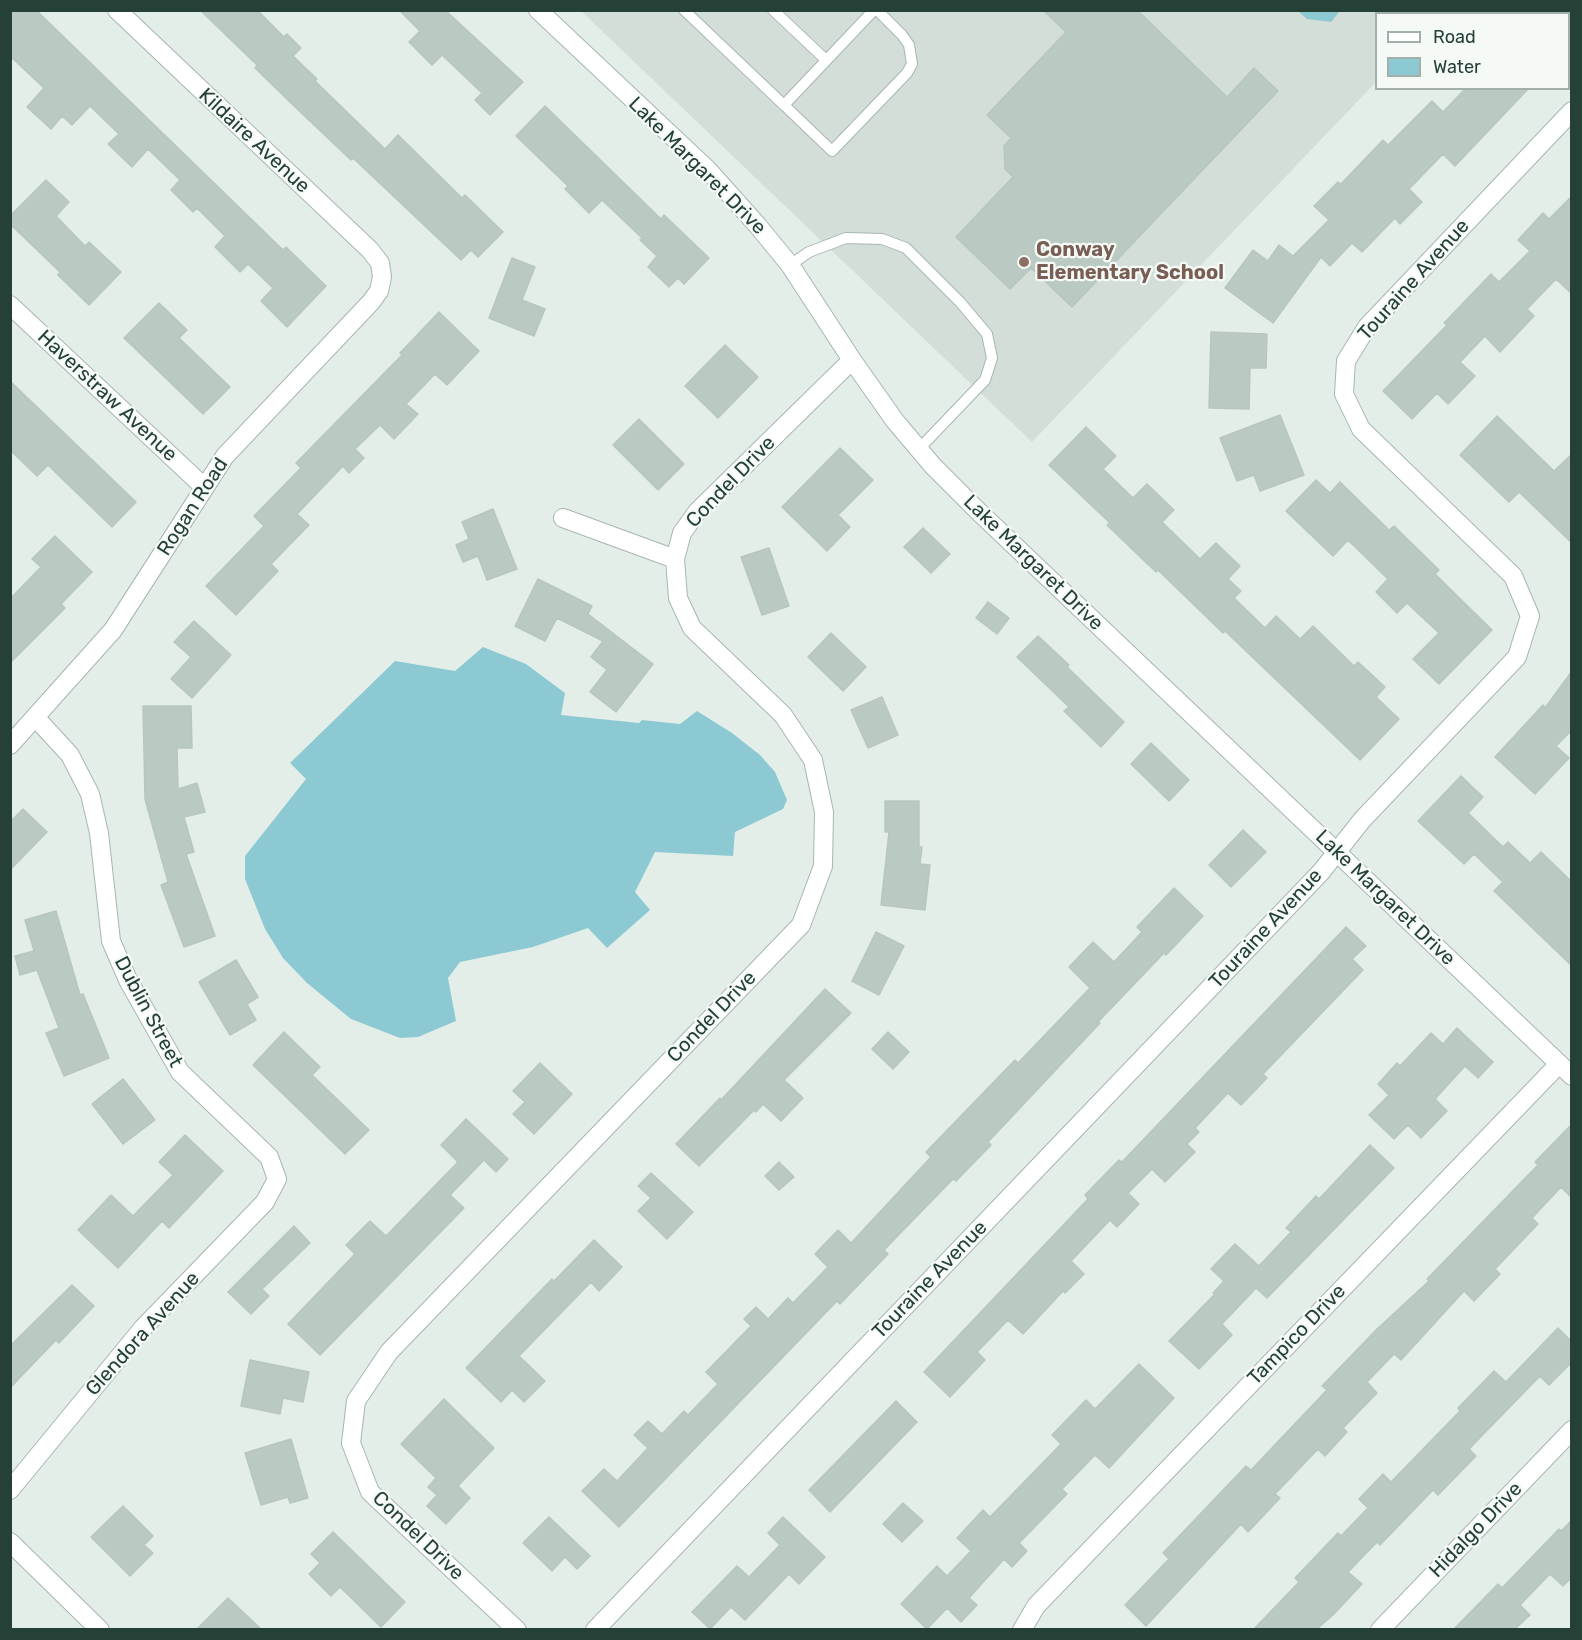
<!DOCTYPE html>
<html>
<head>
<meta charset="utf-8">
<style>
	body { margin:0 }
	#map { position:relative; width:1582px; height:1640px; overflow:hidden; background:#e4eee9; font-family:Rubik,sans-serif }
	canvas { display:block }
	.frame { position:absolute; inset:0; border:12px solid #244037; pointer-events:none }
	.legend { position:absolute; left:1375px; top:12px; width:195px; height:78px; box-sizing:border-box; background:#f5faf7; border:2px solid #a1b0aa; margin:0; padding:8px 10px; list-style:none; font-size:18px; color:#244037 }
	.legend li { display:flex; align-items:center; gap:12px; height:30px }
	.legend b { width:30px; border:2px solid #a1b0aa }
</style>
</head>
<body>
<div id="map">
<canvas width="1582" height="1640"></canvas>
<div class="frame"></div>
<ul class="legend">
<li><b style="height:8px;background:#fff"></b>Road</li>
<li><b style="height:16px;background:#8dc9d2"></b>Water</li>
</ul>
</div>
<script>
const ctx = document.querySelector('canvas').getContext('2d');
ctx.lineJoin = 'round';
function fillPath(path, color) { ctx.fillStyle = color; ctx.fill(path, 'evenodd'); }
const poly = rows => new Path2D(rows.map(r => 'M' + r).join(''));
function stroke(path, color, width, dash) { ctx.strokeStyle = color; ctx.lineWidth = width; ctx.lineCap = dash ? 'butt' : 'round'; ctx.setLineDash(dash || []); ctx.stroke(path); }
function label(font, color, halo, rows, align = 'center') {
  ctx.font = font + ' Rubik,sans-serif'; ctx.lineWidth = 4.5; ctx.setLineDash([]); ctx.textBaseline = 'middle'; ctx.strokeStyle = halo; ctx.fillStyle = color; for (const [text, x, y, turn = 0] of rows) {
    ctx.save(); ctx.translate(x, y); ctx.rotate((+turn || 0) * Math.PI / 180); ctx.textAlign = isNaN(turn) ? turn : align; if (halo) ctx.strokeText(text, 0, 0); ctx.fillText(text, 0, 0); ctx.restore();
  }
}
const built = poly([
	[581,11,1444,11,1442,14,1376,14,1376,82,1032,442]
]);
const water = poly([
	[1298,11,1340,11,1331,22,1307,19],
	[483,647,526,664,565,693,561,715,639,723,642,720,680,724,697,711,732,733,760,755,775,772,787,800,783,809,735,832,733,856,655,852,635,892,650,910,607,948,588,928,533,947,460,962,448,978,456,1021,418,1037,400,1038,351,1019,307,983,283,958,265,929,245,879,245,856,306,779,290,763,395,661,455,671]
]);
const building = poly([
	[10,10,36,10,283,250,286,247,326,286,287,327,261,301,273,288,248,264,240,272,215,247,225,236,197,208,193,212,171,190,180,180,148,149,132,167,108,144,119,134,90,106,72,125,62,116,51,129,27,107,44,88,10,56,10,10],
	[200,10,257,10,284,37,287,34,301,48,293,56,317,79,315,81,385,149,398,135,462,198,465,195,503,232,478,257,471,250,461,260,353,158,351,160,292,104,255,68,257,65,200,10],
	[399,10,445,10,523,82,490,115,475,100,482,93,442,55,432,65,409,42,420,31,399,10],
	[1043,10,1137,10,1227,97,1254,68,1278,91,1072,307,1031,268,1010,289,956,237,1013,177,1005,169,1004,146,1011,138,987,115,1066,32,1043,10],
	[1466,88,1529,88,1455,166,1443,154,1409,189,1422,202,1400,224,1395,218,1362,252,1352,243,1330,266,1321,257,1273,323,1225,288,1253,250,1268,261,1279,245,1293,256,1329,220,1314,206,1338,182,1341,184,1383,140,1388,145,1432,101,1443,112,1466,88],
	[545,106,661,219,664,215,709,258,684,284,678,278,669,287,648,267,657,256,640,240,642,238,602,200,589,213,565,189,568,186,516,136,545,106],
	[46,180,69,202,56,216,85,246,89,242,121,272,89,305,58,275,60,272,10,224,10,216,46,180],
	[1572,196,1572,294,1556,279,1527,309,1534,316,1500,352,1485,336,1460,362,1475,376,1448,404,1437,393,1412,419,1383,391,1447,325,1444,323,1491,274,1499,282,1530,251,1518,240,1543,213,1549,219,1572,196],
	[512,258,535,267,522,300,545,309,534,336,489,318,512,258],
	[159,303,187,330,179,338,230,387,203,414,124,338,159,303],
	[439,312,479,351,447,385,435,374,406,404,418,414,394,439,380,425,355,449,364,458,349,473,343,466,297,514,309,525,271,564,278,571,236,615,206,586,264,526,254,516,301,468,296,463,402,355,400,353,439,312],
	[1211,332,1267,334,1266,368,1250,368,1249,409,1209,408,1211,332],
	[725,345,758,377,718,418,685,386,725,345],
	[10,381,136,502,112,527,48,465,37,476,10,450,10,381],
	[1280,415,1304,475,1260,491,1254,475,1237,481,1220,438,1280,415],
	[1497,416,1554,471,1572,454,1572,543,1519,492,1509,502,1460,455,1497,416],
	[639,419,684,464,658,490,613,445,639,419],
	[1086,427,1116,456,1103,469,1133,498,1147,484,1174,510,1162,522,1200,559,1216,543,1240,566,1228,579,1241,591,1234,598,1265,628,1276,616,1300,639,1313,626,1354,666,1358,662,1385,687,1376,697,1399,719,1360,760,1225,631,1223,633,1158,570,1156,572,1107,525,1110,523,1049,465,1086,427],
	[840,448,873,480,838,515,850,527,827,551,782,507,840,448],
	[1316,480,1330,493,1340,482,1389,530,1394,526,1439,570,1435,574,1492,630,1439,684,1413,659,1439,633,1407,603,1397,613,1376,592,1388,579,1348,540,1333,556,1286,511,1316,480],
	[493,509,517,569,487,580,478,556,463,562,456,545,469,539,462,522,493,509],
	[923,528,950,554,931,573,904,547,923,528],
	[55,536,92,572,61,604,65,608,10,663,10,599,41,567,32,559,55,536],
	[769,548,789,606,762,615,741,557,769,548],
	[538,579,592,606,588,614,653,664,616,712,590,692,607,670,591,657,603,641,557,618,545,641,515,626,538,579],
	[988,602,1009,618,997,634,976,618,988,602],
	[194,621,231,655,192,698,171,679,191,657,174,642,194,621],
	[831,633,866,667,843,691,808,657,831,633],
	[1038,636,1069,665,1067,667,1124,722,1101,747,1064,711,1069,707,1017,657,1038,636],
	[1572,671,1572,730,1556,746,1569,758,1535,794,1495,757,1543,705,1545,708,1572,671],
	[882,697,898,735,868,748,851,710,882,697],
	[143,706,191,706,192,748,177,748,178,789,197,783,205,812,184,817,194,852,186,854,215,936,184,947,161,885,168,882,145,799,143,706],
	[1151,743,1189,780,1169,801,1131,764,1151,743],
	[1461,776,1483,797,1468,813,1503,847,1508,842,1530,863,1541,852,1572,882,1572,966,1494,891,1503,882,1474,854,1464,864,1418,821,1461,776],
	[885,801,919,801,919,847,922,847,920,864,930,865,925,910,881,905,889,832,885,832,885,801],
	[23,809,47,832,10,870,10,822,23,809],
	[1243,830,1266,852,1231,887,1209,865,1243,830],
	[1174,888,1203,916,1166,955,1164,953,1098,1022,1100,1023,988,1142,991,1145,956,1181,953,1179,884,1250,888,1254,840,1304,837,1301,619,1527,582,1491,604,1469,617,1481,648,1448,634,1435,648,1421,662,1434,684,1411,688,1415,718,1384,706,1372,751,1326,744,1319,756,1307,768,1319,788,1298,793,1303,828,1267,815,1254,838,1230,851,1243,931,1157,926,1152,1015,1060,1018,1063,1090,988,1069,967,1093,942,1114,962,1142,932,1137,927,1174,888],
	[56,911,80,995,83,994,109,1058,64,1076,46,1033,59,1028,37,970,20,975,15,956,34,951,25,920,56,911],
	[1346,927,1366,946,1352,959,1363,970,1263,1074,1267,1078,1241,1105,1228,1093,1195,1128,1199,1132,1187,1144,1195,1152,1165,1182,1152,1169,1128,1193,1139,1204,1117,1227,1110,1220,1071,1261,1084,1274,1065,1293,1063,1291,1023,1334,1008,1320,977,1352,985,1360,950,1397,924,1372,1088,1199,1085,1195,1119,1160,1122,1162,1346,927],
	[876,932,904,946,879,995,852,981,876,932],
	[236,960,258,997,247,1004,256,1020,230,1035,199,982,236,960],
	[825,989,851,1013,784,1080,803,1098,781,1121,763,1104,756,1112,754,1110,699,1166,676,1144,720,1098,721,1100,825,989],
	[1457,1028,1493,1062,1478,1078,1465,1066,1435,1099,1447,1111,1421,1138,1408,1125,1394,1139,1369,1115,1389,1095,1378,1084,1397,1063,1400,1066,1431,1033,1443,1044,1457,1028],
	[284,1032,320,1067,312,1075,369,1130,345,1154,253,1065,284,1032],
	[888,1032,909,1052,893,1069,872,1049,888,1032],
	[540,1063,572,1094,534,1134,513,1114,525,1102,513,1091,540,1063],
	[123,1079,155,1120,123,1144,92,1104,123,1079],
	[466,1119,508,1159,496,1172,484,1160,450,1195,464,1208,320,1355,288,1324,355,1254,346,1245,370,1221,386,1236,458,1162,441,1145,466,1119],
	[1572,1124,1572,1198,1561,1187,1532,1218,1538,1224,1495,1269,1500,1274,1474,1301,1464,1291,1401,1360,1394,1354,1367,1382,1377,1393,1343,1428,1347,1432,1325,1456,1318,1449,1275,1494,1280,1498,1248,1532,1241,1524,1146,1626,1125,1605,1169,1559,1163,1553,1246,1466,1251,1470,1327,1390,1322,1386,1376,1330,1429,1281,1427,1279,1538,1165,1535,1162,1572,1124],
	[185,1135,223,1171,169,1228,162,1221,118,1268,78,1230,111,1195,133,1216,173,1175,159,1162,185,1135],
	[1370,1145,1394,1168,1267,1298,1256,1288,1222,1324,1232,1335,1199,1369,1169,1341,1215,1294,1213,1293,1224,1281,1211,1269,1235,1244,1259,1266,1291,1232,1286,1228,1316,1196,1319,1199,1370,1145],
	[779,1162,794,1177,779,1190,765,1176,779,1162],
	[651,1173,693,1212,667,1239,638,1211,651,1198,638,1186,651,1173],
	[294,1226,310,1243,262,1289,269,1296,251,1314,228,1292,294,1226],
	[594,1240,622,1267,599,1291,591,1282,519,1356,545,1381,524,1402,512,1390,501,1402,466,1368,552,1279,554,1281,594,1240],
	[72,1285,94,1306,59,1343,56,1340,10,1388,10,1346,72,1285],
	[1558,1328,1572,1342,1572,1362,1549,1385,1540,1376,1469,1449,1476,1456,1438,1495,1433,1490,1380,1545,1377,1542,1348,1572,1362,1584,1333,1615,1317,1629,1254,1629,1299,1582,1295,1578,1338,1533,1341,1536,1368,1508,1359,1499,1383,1474,1391,1482,1460,1411,1458,1408,1494,1371,1506,1382,1558,1328],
	[250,1360,309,1372,303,1402,283,1398,280,1414,241,1406,250,1360],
	[1139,1364,1174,1398,1109,1468,1095,1455,1062,1489,1067,1494,1019,1543,1027,1551,1012,1567,1004,1559,969,1598,977,1605,961,1622,947,1608,927,1629,901,1604,937,1566,947,1576,971,1551,957,1538,983,1510,990,1517,1061,1444,1052,1435,1086,1400,1095,1409,1139,1364],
	[444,1399,494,1448,458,1486,470,1498,446,1524,427,1506,437,1495,428,1487,436,1478,401,1444,444,1399],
	[896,1401,917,1422,830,1512,809,1490,896,1401],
	[291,1439,308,1498,290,1503,288,1497,261,1505,245,1453,291,1439],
	[903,1503,923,1521,902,1542,883,1524,903,1503],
	[123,1506,153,1536,144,1545,153,1553,130,1576,91,1537,123,1506],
	[549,1517,590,1556,577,1569,565,1557,552,1571,523,1543,549,1517],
	[783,1517,825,1557,799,1584,789,1574,745,1620,731,1607,710,1629,692,1612,737,1566,749,1577,780,1545,768,1533,783,1517],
	[1572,1520,1572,1577,1563,1586,1550,1574,1520,1605,1530,1615,1515,1629,1454,1629,1498,1584,1502,1588,1559,1529,1561,1531,1572,1520],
	[333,1532,405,1602,381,1627,340,1587,331,1596,309,1574,320,1563,311,1554,333,1532],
	[228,1598,261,1629,197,1629,228,1598]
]);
const service = poly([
	[684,10,784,105,874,10],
	[773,10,826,60],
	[784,105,832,151,907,73,912,64,909,45,902,35,877,10],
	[790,265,809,252,846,238,882,239,906,248,960,302,987,334,992,358,985,380,919,449]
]);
const minor = poly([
	[10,305,204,487],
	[563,518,675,559],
	[10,745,113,630,225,456,371,302,379,291,382,277,380,263,370,250,117,10],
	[10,1490,143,1328,265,1202,277,1179,269,1157,180,1072,128,980,111,941,99,833,90,794,70,755,36,718],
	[10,1542,100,1630],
	[517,1630,370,1492,351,1443,356,1401,389,1352,801,925,823,866,824,812,813,760,783,715,692,628,678,598,675,559,682,533,697,512,852,360],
	[595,1630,1321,872,1362,820,1517,657,1530,616,1513,576,1361,429,1344,394,1346,361,1367,327,1572,111],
	[1022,1630,1036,1606,1559,1064],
	[1380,1630,1572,1430]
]);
const tertiary = poly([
	[538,10,708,170,758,226,790,265,852,360,895,421,933,466,977,510,1572,1076]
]);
const markers = [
	[1024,262,6,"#8d6e63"]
];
const streetNames = [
	["Kildaire Avenue",254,141,43],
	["Lake Margaret Drive",697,166,45],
	["Touraine Avenue",1414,280,-48],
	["Haverstraw Avenue",107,396,43],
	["Condel Drive",731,482,-46],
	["Rogan Road",193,507,-57],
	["Lake Margaret Drive",1033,563,44],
	["Lake Margaret Drive",1385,898,44],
	["Touraine Avenue",1266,929,-47],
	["Dublin Street",148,1012,62],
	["Condel Drive",712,1017,-46],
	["Touraine Avenue",930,1280,-46],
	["Glendora Avenue",143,1334,-48],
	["Tampico Drive",1297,1335,-46],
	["Hidalgo Drive",1476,1530,-46],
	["Condel Drive",418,1536,44]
];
const educationNames = [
	["Conway",1036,250],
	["Elementary School",1036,273]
];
fillPath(built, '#d3ded8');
fillPath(water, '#8dc9d2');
fillPath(building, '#bac9c2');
stroke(building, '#b7c7c0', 1.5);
stroke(service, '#a7b6b0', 12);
stroke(minor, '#a7b6b0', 20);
stroke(tertiary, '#a7b6b0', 20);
stroke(service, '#fff', 10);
stroke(minor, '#fff', 18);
stroke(tertiary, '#fff', 18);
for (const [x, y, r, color] of markers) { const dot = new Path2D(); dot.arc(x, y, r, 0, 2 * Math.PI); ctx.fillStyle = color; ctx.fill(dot); stroke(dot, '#f5faf7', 2); }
label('20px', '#244037', '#f5faf7', streetNames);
label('bold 20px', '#785e54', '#f5faf7', educationNames, 'left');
</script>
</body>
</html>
